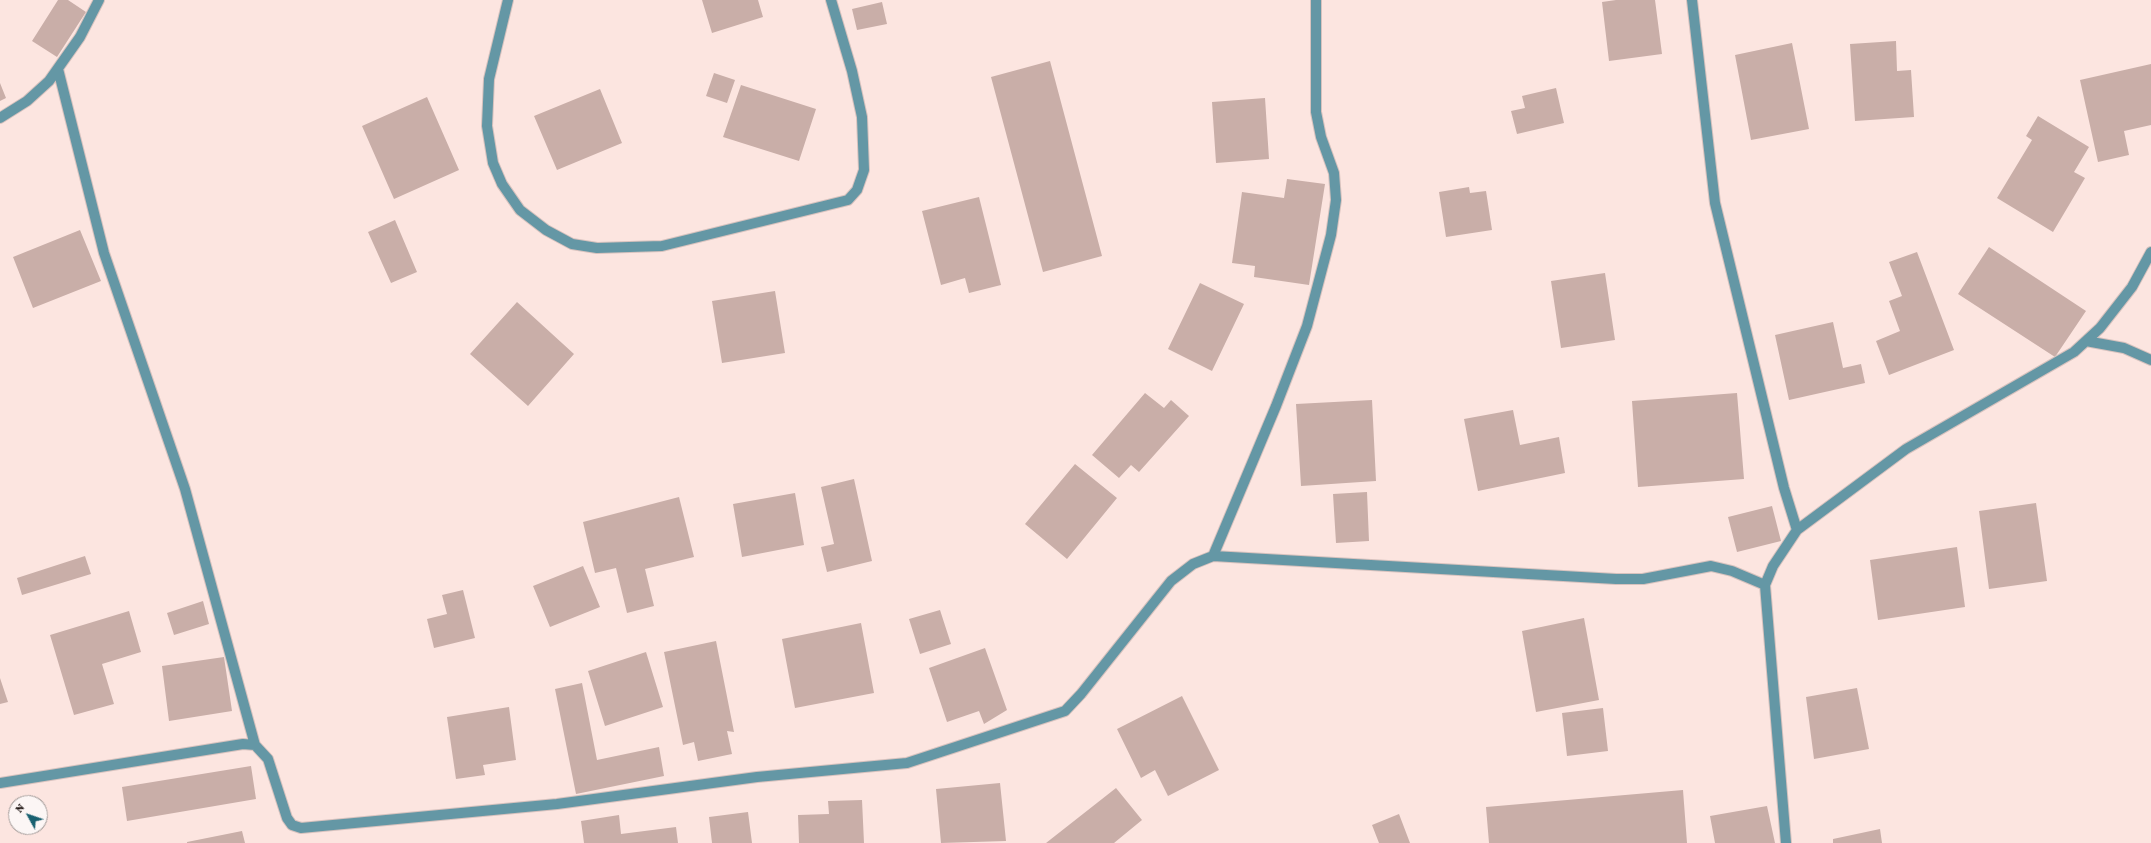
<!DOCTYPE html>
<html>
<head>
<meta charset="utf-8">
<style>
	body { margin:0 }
	#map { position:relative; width:2151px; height:843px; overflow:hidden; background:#fce5e0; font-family:"Crimson Pro",serif }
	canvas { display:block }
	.north { position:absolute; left:8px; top:795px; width:40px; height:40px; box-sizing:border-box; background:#fcf6f5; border:1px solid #a09997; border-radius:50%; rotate:310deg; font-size:11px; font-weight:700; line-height:16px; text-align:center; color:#160d0b }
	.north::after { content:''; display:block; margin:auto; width:14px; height:18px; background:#196070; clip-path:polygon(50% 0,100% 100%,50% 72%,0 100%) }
</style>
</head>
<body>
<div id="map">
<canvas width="2151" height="843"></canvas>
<div class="north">N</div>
</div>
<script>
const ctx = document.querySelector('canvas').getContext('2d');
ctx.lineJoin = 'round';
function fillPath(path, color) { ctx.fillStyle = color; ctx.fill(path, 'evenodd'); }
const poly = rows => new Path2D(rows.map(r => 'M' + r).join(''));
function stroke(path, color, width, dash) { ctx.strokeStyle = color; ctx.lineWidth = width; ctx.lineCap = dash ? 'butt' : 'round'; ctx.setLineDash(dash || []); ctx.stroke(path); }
const building = poly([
	[58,0,68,0,86,12,57,57,32,41],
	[702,0,758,0,763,17,712,33],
	[1616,0,1655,0,1662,54,1609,61,1602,2],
	[882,2,887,24,857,30,852,9],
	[1896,41,1897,71,1911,70,1914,117,1855,121,1850,44],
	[1792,43,1809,129,1751,140,1735,55],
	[1050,61,1102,256,1043,272,991,77],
	[2151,64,2151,125,2124,131,2129,155,2098,162,2080,80],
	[714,73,735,80,727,103,706,96],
	[0,83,6,98,0,101],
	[741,85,816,109,799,161,723,137],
	[1556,88,1564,123,1517,134,1511,111,1525,108,1522,96],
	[600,89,622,143,557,170,534,116],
	[427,97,459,170,394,199,362,126],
	[1265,98,1269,159,1216,163,1212,102],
	[2038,116,2089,147,2074,172,2085,178,2053,232,1997,198,2032,140,2026,136],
	[1287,179,1325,184,1309,285,1254,277,1255,266,1232,263,1242,192,1284,198],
	[1469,187,1470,193,1486,191,1492,230,1446,237,1439,192],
	[979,197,1001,285,969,293,965,278,941,285,922,211],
	[395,220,417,272,391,283,368,232],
	[80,230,101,281,33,308,13,257],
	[1989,247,2086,311,2055,357,1958,294],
	[1917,252,1954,350,1889,375,1876,341,1900,331,1889,301,1902,296,1889,262],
	[1605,273,1615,340,1561,348,1551,281],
	[1200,283,1244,304,1212,371,1168,349],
	[775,291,785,353,722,363,712,301],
	[517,302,574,354,528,406,470,354],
	[1833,322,1843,368,1861,364,1865,383,1789,400,1775,335],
	[1145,393,1164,408,1171,400,1189,416,1139,472,1131,465,1119,478,1092,455],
	[1737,393,1744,479,1638,487,1632,401],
	[1372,400,1376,481,1301,486,1296,404],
	[1513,410,1520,445,1559,437,1565,473,1478,491,1464,419],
	[1075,464,1117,498,1067,559,1025,524],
	[854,479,872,561,827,572,821,547,834,544,821,487],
	[1367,492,1369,541,1336,543,1333,494],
	[795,493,804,545,742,557,733,504],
	[679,497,694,557,645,569,654,606,627,613,616,568,595,573,583,522],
	[2036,503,2047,581,1989,589,1979,511],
	[1772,506,1781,541,1737,552,1728,517],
	[1957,547,1965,607,1878,620,1870,560],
	[85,556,91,574,22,595,17,578],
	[583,566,600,607,550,627,533,586],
	[463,590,475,638,434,648,427,619,447,614,442,595],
	[203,601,209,624,174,635,167,613],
	[940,610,951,644,920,654,909,619],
	[129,611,141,652,102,664,114,704,74,715,50,635],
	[1584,618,1599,700,1536,712,1522,631],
	[861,623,874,693,795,708,782,639],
	[716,641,734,732,727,731,732,754,698,761,694,742,683,745,664,652],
	[985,648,1007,710,984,724,979,711,947,722,929,668],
	[646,652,663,707,605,726,588,671],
	[224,657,232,711,169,721,162,666],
	[0,678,8,702,0,704],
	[582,683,597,760,659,747,664,776,576,794,555,689],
	[1857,688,1869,749,1814,759,1806,697],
	[1182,696,1219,770,1168,796,1155,770,1141,778,1117,729],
	[509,707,516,760,483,765,485,775,456,779,447,717],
	[1603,708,1608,751,1567,756,1562,713],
	[251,766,256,799,127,821,122,787],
	[1000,783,1006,841,941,843,936,789],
	[1116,788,1142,820,1114,843,1046,843],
	[1683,790,1687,843,1489,843,1486,807],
	[862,800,864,843,799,843,798,815,829,814,828,801],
	[1767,806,1775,843,1715,843,1710,816],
	[748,812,752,843,712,843,709,817],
	[1399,814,1410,843,1379,843,1372,825],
	[619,815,621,834,676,827,678,843,584,843,581,821],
	[1880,829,1882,843,1833,843,1833,839],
	[242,831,245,843,187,843,187,842]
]);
const minor = poly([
	[508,0,489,79,487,126,493,163,502,184,520,210,546,230,572,244,597,248,662,246,848,200,857,190,864,170,862,117,852,71,831,0],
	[1692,0,1715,203,1784,488,1797,530],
	[58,69,104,253,185,489,255,745],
	[0,118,27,101,49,81,80,37,99,0],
	[2086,341,2124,348,2151,360],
	[1213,556,1276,406,1307,326,1331,235,1336,200,1334,173,1321,137,1316,112,1316,0],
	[0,783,243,744,255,745,268,759,287,818,292,825,301,828,557,804,757,777,907,763,1065,711,1081,694,1171,581,1193,564,1213,556,1616,579,1643,579,1711,566,1732,571,1765,585],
	[1786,843,1765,585,1773,566,1797,530,1906,449,2074,352,2100,328,2132,287,2151,252]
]);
fillPath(building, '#c9aea8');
stroke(minor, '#d7c2be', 12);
stroke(minor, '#6497a5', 10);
</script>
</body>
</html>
